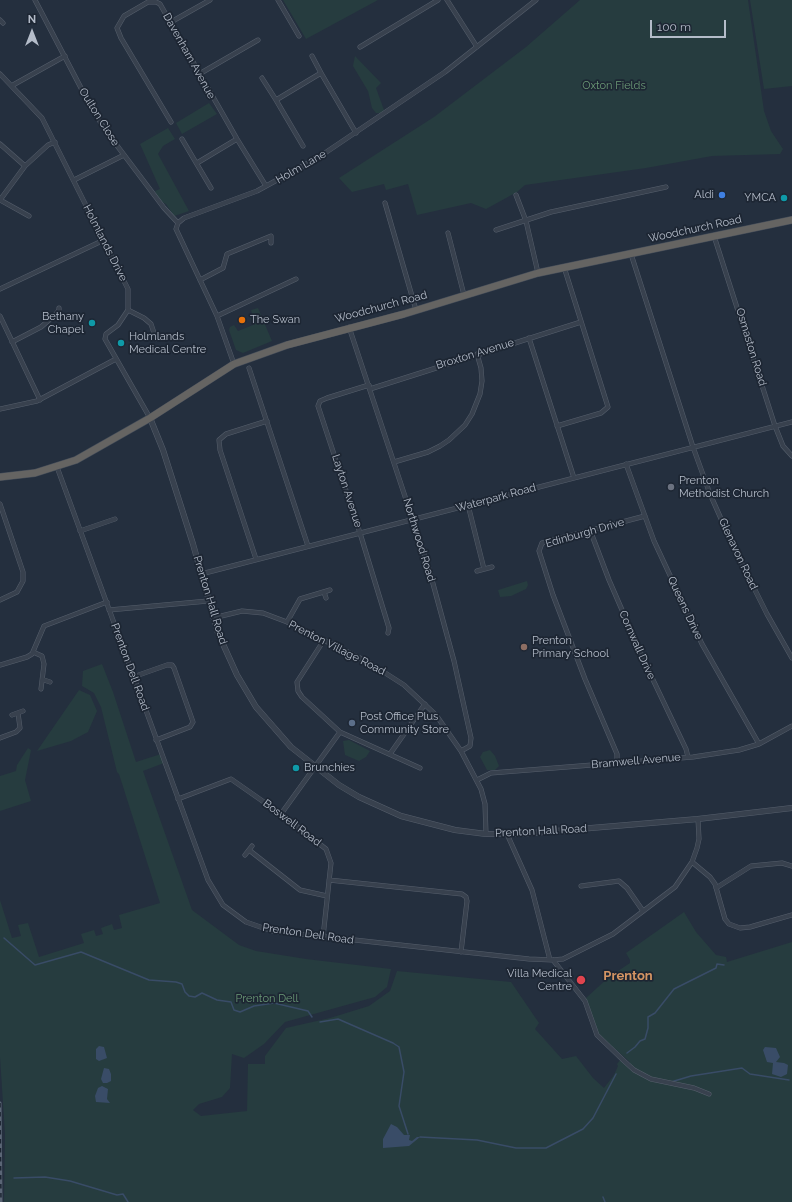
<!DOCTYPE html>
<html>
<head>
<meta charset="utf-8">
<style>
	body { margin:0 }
	#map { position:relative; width:792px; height:1202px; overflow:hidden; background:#242f3e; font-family:Raleway,sans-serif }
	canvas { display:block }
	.north { position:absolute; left:12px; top:12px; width:40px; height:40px; -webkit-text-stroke:3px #1d2633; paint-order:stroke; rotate:0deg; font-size:11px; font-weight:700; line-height:16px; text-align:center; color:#b4bcc9 }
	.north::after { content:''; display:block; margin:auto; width:14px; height:18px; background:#b4bcc9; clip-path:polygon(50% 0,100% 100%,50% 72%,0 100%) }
	.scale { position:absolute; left:650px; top:20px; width:76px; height:18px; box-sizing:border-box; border:2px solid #b4bcc9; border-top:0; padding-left:5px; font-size:12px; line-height:14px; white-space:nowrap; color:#b4bcc9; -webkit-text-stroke:3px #1d2633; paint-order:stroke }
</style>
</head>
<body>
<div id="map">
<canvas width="792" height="1202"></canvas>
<div class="north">N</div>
<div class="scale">100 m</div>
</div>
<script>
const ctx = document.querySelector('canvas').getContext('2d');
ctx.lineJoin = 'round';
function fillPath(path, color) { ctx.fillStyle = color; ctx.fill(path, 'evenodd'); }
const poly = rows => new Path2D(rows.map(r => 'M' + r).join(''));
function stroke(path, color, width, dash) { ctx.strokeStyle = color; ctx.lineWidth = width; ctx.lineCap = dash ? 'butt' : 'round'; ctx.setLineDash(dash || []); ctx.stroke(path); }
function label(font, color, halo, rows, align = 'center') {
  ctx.font = font + ' Raleway,sans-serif'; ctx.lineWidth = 3.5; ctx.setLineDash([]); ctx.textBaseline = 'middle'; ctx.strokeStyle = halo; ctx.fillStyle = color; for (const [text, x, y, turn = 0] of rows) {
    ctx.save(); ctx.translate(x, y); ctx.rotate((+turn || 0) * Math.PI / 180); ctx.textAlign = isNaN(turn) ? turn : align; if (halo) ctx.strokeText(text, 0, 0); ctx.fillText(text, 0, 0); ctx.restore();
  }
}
const green = poly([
	[283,0,378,0,306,39],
	[580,0,748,0,764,111,771,131,783,149,780,154,712,156,646,168,525,185,517,192,486,209,471,203,417,215,408,184,386,190,384,184,352,192,339,178,434,117,526,47],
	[750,0,792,0,792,86,764,89],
	[355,56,381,83,376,88,384,110,382,113,376,113,372,108,368,91,353,66],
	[209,103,217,114,182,134,176,123],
	[168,128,175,139,163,146,158,154,189,211,174,216,166,204,160,201,156,195,155,191,160,189,140,144],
	[258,308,272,341,243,353,236,350,229,330,230,327,234,325,238,331,253,325,250,318,253,317,251,310],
	[527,581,528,585,526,589,511,596,500,597,498,590],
	[102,664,113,692,136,762,161,754,164,763,143,771,192,910,239,945,256,951,306,959,391,969,387,987,375,997,285,1022,264,1044,244,1058,232,1054,230,1088,222,1097,199,1104,193,1110,201,1116,247,1111,248,1064,265,1064,265,1056,286,1028,330,1018,369,1006,390,991,397,971,511,982,539,1023,535,1029,562,1059,576,1056,593,1078,604,1088,614,1075,618,1066,617,1064,621,1059,629,1066,630,1062,599,1035,586,998,609,977,630,963,630,960,626,953,684,912,696,932,716,955,726,957,727,962,792,942,792,1202,4,1202,5,1134,0,1057,0,900,12,938,21,936,18,925,28,923,39,957,84,943,81,934,94,930,96,936,103,934,101,928,112,924,114,930,122,928,119,915,160,903,119,774,117,772,101,707,94,693,82,686,83,671],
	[79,690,90,695,97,711,88,732,71,741,37,751],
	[349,740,370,751,366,757,359,761,345,755,343,741],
	[28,748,31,750,25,780,31,801,0,811,0,776,16,771,17,765],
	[490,750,495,756,499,766,495,770,487,770,480,757,483,752]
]);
const water = poly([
	[99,1046,104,1047,107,1058,99,1061,96,1059,96,1049],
	[765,1047,776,1048,780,1057,776,1062,784,1063,788,1065,787,1074,781,1077,772,1074,773,1063,767,1062,763,1050],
	[104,1068,109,1069,111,1074,111,1081,107,1083,103,1083,101,1079],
	[102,1086,108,1089,107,1099,110,1103,96,1102,95,1096,98,1088],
	[391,1124,397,1127,404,1135,410,1135,409,1140,412,1141,417,1137,420,1137,409,1146,383,1148,383,1139]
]);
const stream = poly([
	[4,938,35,965,81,952,149,980,176,982,182,984,185,992,189,996,195,997,202,993,217,1000,231,1002,234,1010,240,1012,254,1006,274,1003,308,1011,312,1017],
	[320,1022,338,1019,393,1043,399,1047,404,1072,399,1106,408,1134],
	[627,1053,635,1047,640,1041,645,1039,648,1028,648,1017,655,1013,674,989,716,968,717,964,724,965],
	[671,1082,691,1076,742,1068,750,1074,789,1080],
	[420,1137,477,1140,516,1148,546,1148,583,1129,593,1118,616,1074],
	[14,1178,45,1177,70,1181,117,1195,123,1194,128,1202],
	[603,1197,605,1202]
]);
const minor = poly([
	[35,0,92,109,106,131,164,208,178,223],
	[278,0,299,36],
	[447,0,477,47],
	[0,20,3,23],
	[171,22,210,0],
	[360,47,438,0],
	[312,56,321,73],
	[201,73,258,40],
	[0,74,42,118,128,289,128,310,118,325,106,334,105,339,150,418],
	[262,78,276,100],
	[13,85,65,56],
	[171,122,121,38,117,28,124,16,148,2,156,2,160,4,237,139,266,186],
	[182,139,211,188],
	[0,144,25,166],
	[303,146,276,100,321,73,356,133],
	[197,163,237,139],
	[74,180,124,155],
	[516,195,526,221,538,273],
	[0,200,25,166,48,145,55,142],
	[0,200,29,216],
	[385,203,416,310],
	[496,230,551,212,666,187],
	[448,233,464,295],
	[714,236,775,426,783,446,792,456],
	[631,254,693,447,710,494,734,548,767,614,792,658],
	[200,280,223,268,227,254,271,236,271,243],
	[0,289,104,240],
	[128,310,144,318,151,324,156,339],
	[0,316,40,400],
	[217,316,296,279],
	[349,327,429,569,454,661,471,738,470,746,461,751],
	[529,338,574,478],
	[12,342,41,327,56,314,59,310,59,308],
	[234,364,217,316,176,229,178,223,184,218,257,191,319,157,445,72,536,0],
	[249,368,308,546],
	[369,385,327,398,320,401,318,406,360,533,389,628,388,633],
	[370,389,581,322],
	[0,409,37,401,116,359],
	[557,426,601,413,608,407,564,267],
	[394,462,428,452,440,446,449,440,465,425,472,414,480,394,482,381,481,368,477,354],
	[626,464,654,541,702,644,759,744],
	[57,467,208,880,223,905,246,922,272,931,529,959,553,960,563,959,613,934,675,887,692,862,697,848,699,839,698,819],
	[0,504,23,572,23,581,17,592,0,600],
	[468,505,484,569],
	[590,530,609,580,645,663,686,749,688,757],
	[80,531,115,519],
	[256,559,220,450,219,440,226,434,267,421],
	[477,571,492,567],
	[201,574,792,422],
	[324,592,326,598],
	[109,610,208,601],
	[213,618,242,611,263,613,287,622,368,662,404,685,436,715,461,751,481,789,485,804,486,834],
	[287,622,300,599,330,590],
	[324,640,297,682,298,691,302,697,340,732,420,768],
	[33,652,42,656,44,664,41,689],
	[0,665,27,657,32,654,44,626,107,602],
	[133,677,167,665,172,665,174,668,193,722,190,727,156,740],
	[44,680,50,682],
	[12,715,23,711],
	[0,738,16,732,20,728,18,713],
	[390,754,425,704],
	[617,763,617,754,585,679,553,595,539,551,542,543,645,516],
	[477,780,491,773,693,757,739,750,759,744,792,726],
	[178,799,231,779,281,814,326,849,331,863,323,937],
	[281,814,340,732],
	[507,834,532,890,550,960],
	[249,850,300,890,327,896],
	[245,855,252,846],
	[692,862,710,877,715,884,725,919,729,924,740,928,750,927,792,915],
	[329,880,462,894,466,897,467,901,461,952],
	[581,886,619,881,627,888,643,911],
	[716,888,751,866,782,863,792,866],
	[553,960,585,1001,597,1035,623,1060,634,1070,651,1079,694,1088,709,1094]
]);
const tertiary = poly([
	[150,418,163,450,193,544,218,633,237,675,256,707,291,747,339,785,359,797,401,816,455,830,486,834,520,834,698,819,792,808]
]);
const trunk = poly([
	[0,477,35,473,76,460,150,418,234,364,287,345,404,314,538,273,792,220]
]);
const rail = poly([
	[0,1103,1,1202]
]);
const markers = [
	[722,195,4,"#3f7fe0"],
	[784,198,4,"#0f9aa8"],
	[242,320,4,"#e8710a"],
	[92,323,4,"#0f9aa8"],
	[121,343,4,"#0f9aa8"],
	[671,487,4,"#6b7280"],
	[524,647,4,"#8d6e63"],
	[352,723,4,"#5c6f8a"],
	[296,768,4,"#0f9aa8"],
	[581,980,5,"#e0444e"]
];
const streetNames = [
	["Davenham Avenue",189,56,61],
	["Oulton Close",99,117,58],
	["Holm Lane",301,167,-30],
	["Woodchurch Road",695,229,-12],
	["Holmlands Drive",105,243,63],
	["Woodchurch Road",381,307,-15],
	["Osmaston Road",751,347,73],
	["Broxton Avenue",475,354,-17],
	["Layton Avenue",347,491,72],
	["Waterpark Road",496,498,-15],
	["Edinburgh Drive",585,533,-16],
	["Northwood Road",419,540,73],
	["Glenavon Road",738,554,65],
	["Prenton Hall Road",210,600,73],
	["Queens Drive",685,608,65],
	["Cornwall Drive",637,645,66],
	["Prenton Village Road",337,648,27],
	["Prenton Dell Road",130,667,70],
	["Bramwell Avenue",636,761,-5],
	["Boswell Road",292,823,37],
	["Prenton Hall Road",541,831,-3],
	["Prenton Dell Road",308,934,8]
];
const parkNames = [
	["Oxton Fields",614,86],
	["Prenton Dell",267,999]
];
const poiNames = [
	["Aldi",714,195,"right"],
	["YMCA",776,198,"right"],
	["Bethany",84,317,"right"],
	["Chapel",84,330,"right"],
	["The Swan",250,320],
	["Holmlands",129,337],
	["Medical Centre",129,350],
	["Prenton",679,481],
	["Methodist Church",679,494],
	["Prenton",532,641],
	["Primary School",532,654],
	["Post Office Plus",360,717],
	["Community Store",360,730],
	["Brunchies",304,768],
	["Villa Medical",572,974,"right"],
	["Centre",572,987,"right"]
];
const quarterNames = [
	["Prenton",628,976]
];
fillPath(green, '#263c3f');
fillPath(water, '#394c67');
stroke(stream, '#394c67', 1.5);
stroke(minor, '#565f6c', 5);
stroke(tertiary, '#565f6c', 6);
stroke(trunk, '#434c59', 8);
stroke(minor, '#38414e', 4);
stroke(tertiary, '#38414e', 5);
stroke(trunk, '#656462', 7);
stroke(rail, '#5a6575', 3);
stroke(rail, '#1d2633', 1.5, [4.5]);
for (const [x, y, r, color] of markers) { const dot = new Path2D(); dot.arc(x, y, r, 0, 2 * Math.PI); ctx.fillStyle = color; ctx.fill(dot); stroke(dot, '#1d2633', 1.5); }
label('11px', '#b4bcc9', '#1d2633', streetNames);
label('11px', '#6b9a76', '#1d2633', parkNames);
label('11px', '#b4bcc9', '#1d2633', poiNames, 'left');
label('bold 13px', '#d59563', '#1d2633', quarterNames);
</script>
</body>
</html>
